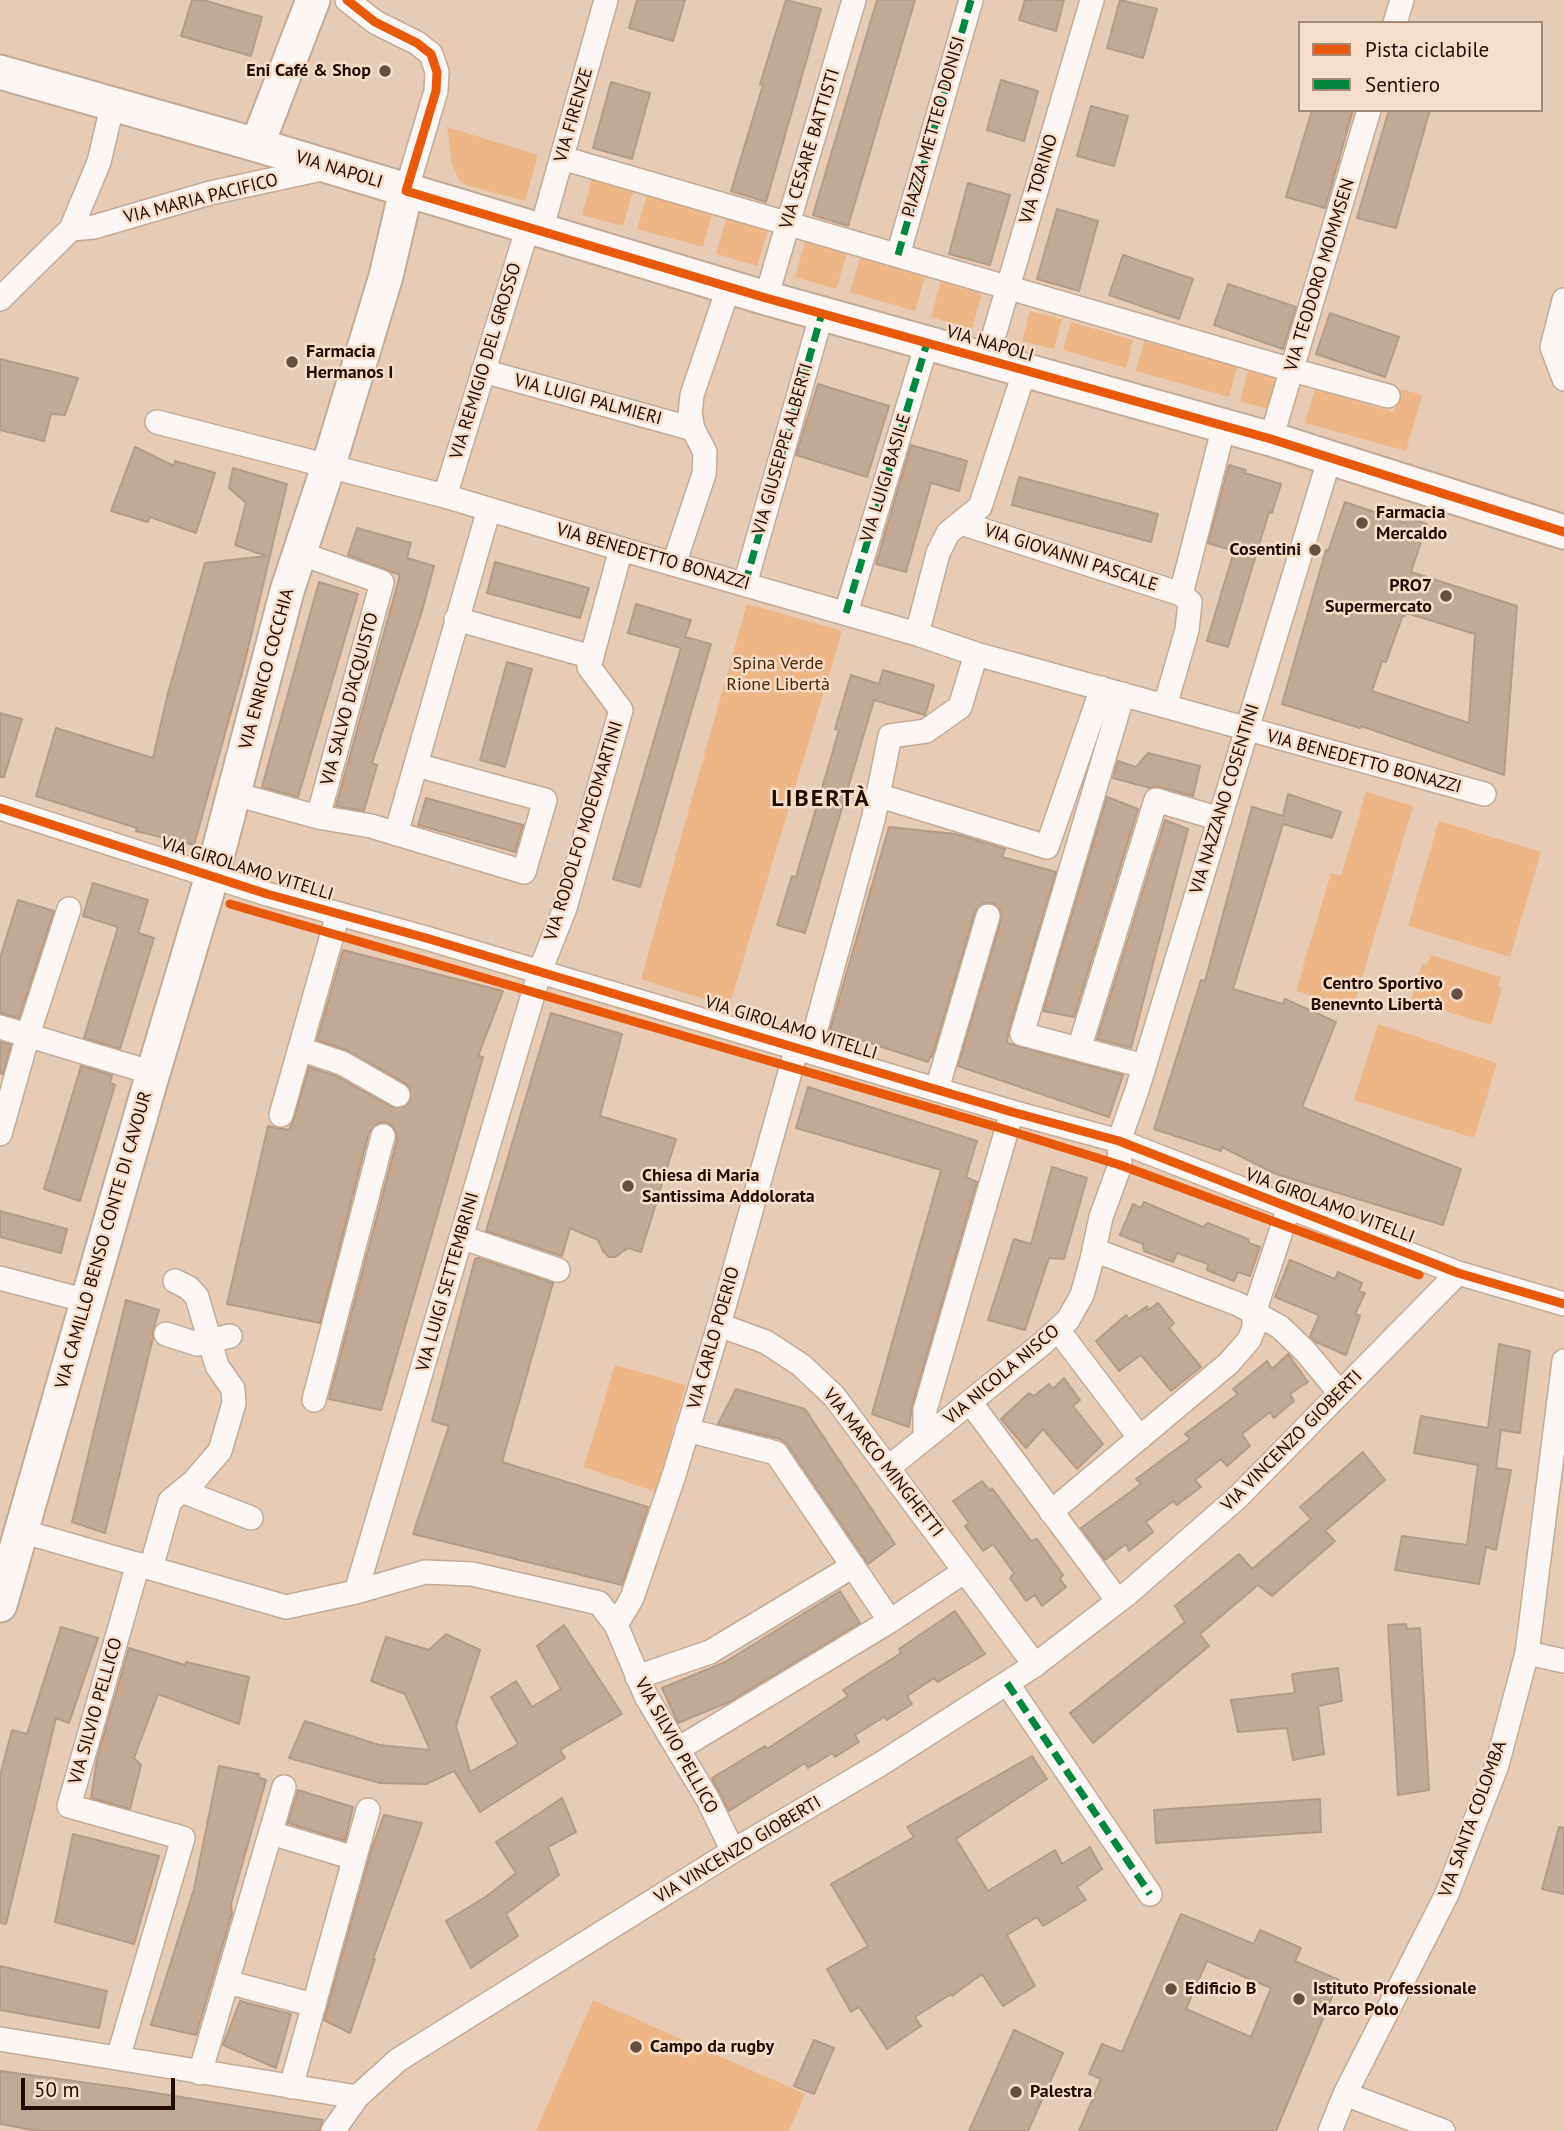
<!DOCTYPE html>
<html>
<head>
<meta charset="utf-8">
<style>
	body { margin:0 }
	#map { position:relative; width:1564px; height:2131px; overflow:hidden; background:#e8cbb4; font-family:"PT Sans",sans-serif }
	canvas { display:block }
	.legend { position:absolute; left:1298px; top:21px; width:245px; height:91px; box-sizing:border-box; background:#f8ddc8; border:2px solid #a28978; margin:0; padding:9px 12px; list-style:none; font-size:21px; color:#220b00 }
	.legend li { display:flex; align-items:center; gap:14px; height:35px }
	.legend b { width:35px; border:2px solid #a28978 }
	.scale { position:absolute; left:21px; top:2078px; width:154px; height:32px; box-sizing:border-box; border:4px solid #220b00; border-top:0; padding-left:9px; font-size:21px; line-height:24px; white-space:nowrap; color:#220b00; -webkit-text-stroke:5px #f8ddc8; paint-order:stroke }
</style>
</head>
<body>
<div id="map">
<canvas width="1564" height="2131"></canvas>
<ul class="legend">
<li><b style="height:9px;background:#e8590c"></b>Pista ciclabile</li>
<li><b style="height:9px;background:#00873e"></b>Sentiero</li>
</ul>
<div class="scale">50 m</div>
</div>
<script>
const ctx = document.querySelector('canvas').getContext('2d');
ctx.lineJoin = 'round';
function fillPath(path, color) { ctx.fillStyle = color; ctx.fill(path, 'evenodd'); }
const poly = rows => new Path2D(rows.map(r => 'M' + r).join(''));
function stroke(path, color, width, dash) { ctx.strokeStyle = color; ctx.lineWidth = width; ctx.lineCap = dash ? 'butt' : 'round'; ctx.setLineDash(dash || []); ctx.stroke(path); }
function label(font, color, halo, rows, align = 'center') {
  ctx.font = font + ' "PT Sans",sans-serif'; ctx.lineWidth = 5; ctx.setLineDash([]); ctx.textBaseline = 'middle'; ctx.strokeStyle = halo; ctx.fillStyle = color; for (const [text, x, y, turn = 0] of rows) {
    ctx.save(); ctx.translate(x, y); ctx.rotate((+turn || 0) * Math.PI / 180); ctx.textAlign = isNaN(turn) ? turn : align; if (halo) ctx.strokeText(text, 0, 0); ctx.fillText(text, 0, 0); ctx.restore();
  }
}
const green = poly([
	[447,127,538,155,525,201,466,185,460,181,452,165],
	[592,179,633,191,623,226,582,215],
	[647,195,712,214,703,247,637,229],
	[726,219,768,231,757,266,716,254],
	[805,242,847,254,836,289,795,277],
	[860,258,925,277,915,311,850,292],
	[941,282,982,294,972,329,931,317],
	[1030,311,1062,319,1054,349,1022,341],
	[1071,322,1133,340,1126,368,1063,350],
	[1144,341,1237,367,1229,397,1136,371],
	[1248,371,1276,379,1268,409,1240,401],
	[1315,389,1394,412,1401,389,1422,395,1406,451,1305,423],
	[747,604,842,631,729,1007,641,979],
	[1366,792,1413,806,1353,1008,1296,991,1331,873,1341,876],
	[1439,821,1541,852,1510,957,1408,926],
	[1431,955,1501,977,1498,986,1502,988,1491,1025,1411,1001,1422,964,1427,965],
	[1378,1024,1497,1063,1474,1138,1354,1100],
	[615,1365,686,1385,656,1492,584,1467],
	[593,2000,805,2094,789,2131,536,2131]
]);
const building = poly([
	[192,0,203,0,262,17,251,56,181,36,192,0],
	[637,0,685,0,673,41,629,28,637,0],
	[786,0,821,9,766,202,731,191,763,85,760,84,786,0],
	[877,0,915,0,848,226,813,215,877,0],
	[1025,0,1064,0,1056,31,1019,20,1025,0],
	[1120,0,1157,9,1143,58,1107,48,1120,0],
	[1001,80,1038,91,1024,141,987,130,1001,80],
	[611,82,650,93,632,159,593,148,611,82],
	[1091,106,1128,116,1114,166,1077,156,1091,106],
	[1312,110,1353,110,1325,208,1286,197,1312,110],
	[1389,110,1430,110,1396,228,1357,218,1389,110],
	[968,183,1010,195,990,265,949,254,968,183],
	[1057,209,1098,221,1079,291,1037,279,1057,209],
	[1123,255,1193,279,1179,319,1109,295,1123,255],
	[1228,284,1296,307,1283,349,1214,325,1228,284],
	[1330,313,1399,337,1385,377,1316,354,1330,313],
	[0,359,78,378,65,415,51,414,44,441,0,430,0,359],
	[818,384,889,406,867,477,796,455,818,384],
	[911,445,967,461,959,491,931,483,906,572,876,564,911,445],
	[135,447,174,466,175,461,215,473,196,533,150,517,148,522,111,511,135,447],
	[1229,465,1246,470,1245,473,1281,484,1272,513,1269,512,1228,647,1207,641,1234,551,1208,543,1229,465],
	[233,468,287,484,244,665,194,845,136,831,137,828,36,796,56,728,153,758,167,697,205,563,266,556,235,545,246,503,229,488,233,468],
	[1019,477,1158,514,1151,542,1012,505,1019,477],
	[1345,502,1406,523,1407,517,1427,524,1411,572,1517,606,1504,775,1361,726,1360,728,1282,704,1326,550,1328,551,1345,502],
	[1406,613,1475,634,1469,723,1372,691,1382,661,1386,662,1403,615,1405,616,1406,613],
	[357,528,411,543,407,558,434,566,422,611,372,763,377,765,364,811,336,806,400,575,348,555,357,528],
	[495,562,589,588,580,618,487,593,495,562],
	[319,582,358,594,298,797,262,787,319,582],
	[636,604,691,620,685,637,711,644,640,887,613,879,681,648,628,633,636,604],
	[507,662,532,669,505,767,480,760,507,662],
	[883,670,934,685,925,715,874,700,805,933,777,925,792,876,796,877,839,730,835,729,851,675,879,684,883,670],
	[0,713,22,719,4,777,0,777,0,713],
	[1148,753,1200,766,1193,796,1160,787,1150,788,1113,778,1118,761,1136,767,1148,753],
	[1288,794,1341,812,1332,838,1283,824,1233,989,1283,1004,1285,999,1336,1022,1302,1107,1461,1169,1443,1225,1276,1174,1222,1147,1221,1151,1154,1129,1201,980,1205,981,1252,807,1283,816,1288,794],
	[1107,797,1138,809,1074,1017,1043,1011,1107,797],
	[426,798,523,825,515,852,418,825,426,798],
	[1165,820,1188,829,1131,1048,1097,1039,1165,820],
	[889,827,956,834,1005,849,1002,857,1056,872,1009,1030,1007,1043,1123,1075,1109,1117,958,1066,1001,920,1001,912,993,903,984,903,975,912,932,1057,930,1056,928,1062,830,1030,889,827],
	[93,883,148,900,138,933,154,938,120,1049,84,1038,118,927,83,916,93,883],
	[18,900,54,911,19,1018,0,1013,0,958,18,900],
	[343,950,503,991,478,1056,483,1057,381,1410,329,1399,397,1140,396,1132,392,1126,386,1122,379,1123,369,1132,320,1323,227,1304,268,1126,289,1130,294,1119,309,1067,336,1076,392,1107,404,1107,410,1101,410,1089,405,1083,349,1051,317,1040,343,950],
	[551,1013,622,1034,600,1116,676,1139,641,1252,628,1248,615,1257,609,1257,603,1251,598,1240,570,1228,562,1256,486,1231,551,1013],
	[0,1042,11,1045,3,1074,0,1073,0,1042],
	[81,1066,112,1075,110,1083,115,1085,80,1201,44,1189,81,1066],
	[808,1087,977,1141,966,1177,977,1182,912,1406,909,1427,872,1414,941,1170,796,1128,808,1087],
	[1052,1167,1087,1178,1064,1259,1049,1258,1025,1330,988,1320,1014,1239,1031,1244,1052,1167],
	[1144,1202,1203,1227,1208,1223,1248,1239,1249,1243,1260,1247,1250,1276,1238,1272,1234,1281,1207,1270,1208,1264,1177,1253,1173,1262,1144,1251,1143,1244,1120,1235,1133,1204,1141,1208,1144,1202],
	[0,1211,67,1229,61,1253,0,1237,0,1211],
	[478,1258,553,1283,502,1462,648,1507,622,1585,413,1534,449,1426,432,1421,475,1259,478,1258],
	[1290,1260,1335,1279,1338,1272,1362,1283,1359,1291,1365,1293,1355,1314,1360,1316,1346,1355,1316,1342,1310,1337,1319,1315,1275,1297,1290,1260],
	[126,1300,159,1310,153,1330,153,1338,105,1533,72,1522,126,1300],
	[1158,1303,1174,1323,1169,1328,1201,1367,1171,1391,1141,1355,1119,1371,1096,1341,1126,1315,1129,1319,1147,1306,1148,1310,1158,1303],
	[1499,1344,1530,1351,1520,1433,1501,1430,1496,1468,1511,1470,1496,1550,1486,1547,1479,1584,1395,1570,1402,1536,1467,1545,1478,1465,1414,1453,1421,1416,1488,1428,1499,1344],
	[1288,1354,1308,1382,1290,1394,1294,1401,1274,1418,1270,1412,1242,1434,1250,1446,1227,1466,1221,1459,1195,1480,1201,1487,1177,1505,1173,1501,1146,1522,1153,1532,1129,1551,1126,1544,1105,1560,1081,1528,1141,1484,1136,1479,1190,1439,1185,1434,1238,1394,1233,1389,1267,1361,1272,1369,1288,1354],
	[1064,1378,1080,1400,1073,1406,1103,1444,1077,1469,1043,1429,1026,1448,1001,1419,1029,1393,1034,1396,1049,1384,1053,1389,1064,1378],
	[736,1389,805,1409,895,1544,868,1564,787,1444,780,1439,718,1424,736,1389],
	[1363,1452,1385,1480,1325,1531,1335,1541,1272,1596,1258,1585,1200,1634,1209,1646,1093,1743,1070,1713,1185,1622,1175,1606,1239,1554,1252,1569,1311,1519,1300,1507,1363,1452],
	[982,1481,990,1491,992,1488,1031,1541,1037,1539,1063,1575,1060,1579,1066,1587,1042,1606,1035,1595,1026,1601,1010,1578,1014,1573,993,1544,983,1551,965,1526,969,1523,953,1501,982,1481],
	[840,1591,860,1623,729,1702,678,1723,662,1688,725,1662,840,1591],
	[955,1611,985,1654,938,1682,934,1678,907,1696,912,1704,887,1720,884,1717,855,1735,859,1742,835,1757,832,1753,808,1768,805,1763,729,1811,712,1778,765,1746,767,1749,848,1696,843,1690,901,1653,899,1649,955,1611],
	[1406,1624,1407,1629,1420,1628,1429,1790,1398,1795,1388,1625,1406,1624],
	[564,1625,622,1714,560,1750,565,1758,480,1812,454,1771,426,1784,380,1783,289,1758,305,1721,379,1745,430,1750,405,1694,371,1681,386,1637,429,1650,446,1634,480,1650,456,1726,470,1772,518,1744,491,1697,516,1681,532,1707,561,1689,537,1646,564,1625],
	[61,1627,98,1638,69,1723,56,1718,6,1924,0,1923,0,1776,12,1730,27,1734,61,1627],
	[129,1648,185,1665,186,1662,249,1677,239,1724,158,1694,134,1758,141,1765,130,1809,91,1798,97,1759,129,1648],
	[1338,1668,1342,1701,1318,1706,1324,1754,1293,1760,1287,1728,1238,1732,1231,1700,1295,1693,1292,1674,1338,1668],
	[1032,1756,1047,1779,956,1839,988,1891,1055,1850,1062,1864,1090,1847,1102,1869,1077,1887,1086,1900,1043,1926,1037,1917,1007,1935,1035,1986,1003,2006,982,1974,952,1996,951,1994,915,2017,921,2026,887,2049,859,2007,851,2012,827,1969,868,1946,831,1884,914,1837,907,1827,1032,1756],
	[219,1766,259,1774,258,1777,266,1780,231,1904,232,1913,196,2035,151,2025,194,1889,219,1766],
	[298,1790,353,1807,345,1841,288,1823,298,1790],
	[562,1798,576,1832,548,1847,559,1875,506,1914,518,1936,471,1968,446,1921,487,1896,516,1873,496,1842,562,1798],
	[1320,1799,1321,1832,1156,1843,1154,1810,1320,1799],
	[384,1815,422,1823,373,1959,375,1959,350,2033,324,2020,372,1848,384,1815],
	[1559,1827,1564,1828,1564,1894,1542,1889,1559,1827],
	[73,1834,159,1856,134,1944,55,1922,73,1834],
	[1181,1914,1254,1944,1260,1930,1301,1948,1295,1961,1339,1980,1276,2131,1079,2131,1101,2079,1089,2074,1102,2044,1122,2052,1181,1914],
	[1207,1961,1271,1988,1251,2037,1186,2009,1207,1961],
	[0,1966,107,1991,99,2028,0,2010,0,1966],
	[240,2001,291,2014,276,2068,223,2045,240,2001],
	[1014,2030,1063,2053,1028,2131,969,2131,1014,2030],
	[814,2040,834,2048,814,2094,794,2086,814,2040],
	[0,2071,125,2088,323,2120,319,2131,38,2131,0,2124,0,2071]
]);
const street = poly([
	[347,0,375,22,417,43,431,54,437,72,436,91,406,191],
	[1395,23,1402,0],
	[562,158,1292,370,1388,396],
	[71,229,94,227,210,193,326,168],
	[541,231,606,0],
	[898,255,971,0],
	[766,298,854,0],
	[0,299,71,229,99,162,113,103],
	[1564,300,1552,347,1564,379],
	[987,359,1092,0],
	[483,371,693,429],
	[157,422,445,496,621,549,917,634,976,654,1484,794],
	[1271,439,1369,110],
	[445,496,528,227],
	[961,523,1181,594,1190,602,1187,630,1165,706],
	[674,564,704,474,705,452,693,429,690,414,692,395,729,286],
	[745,584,822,313],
	[1181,594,1224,426],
	[846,613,927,343],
	[456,619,592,657],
	[917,634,938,553,948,533,980,507,1025,370],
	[235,794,318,817,382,582,299,553],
	[877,795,1047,847,1102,688],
	[0,808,267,894,426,938,1012,1112,1119,1141,1458,1273,1564,1304],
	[318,817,371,826,524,872,545,800,416,765],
	[396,834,489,509],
	[0,1027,153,1073],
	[300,1049,342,1063,398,1095],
	[1079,1049,1022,1034,1123,694],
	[810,1050,873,820,890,736,926,731,960,707,976,654],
	[1144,1066,1079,1049,1156,800,1220,819],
	[937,1089,988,916],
	[281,1115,338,914],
	[0,1134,28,1035,69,909],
	[461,1237,558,1270],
	[1094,1250,1238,1304,1280,1327,1305,1351,1340,1393],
	[0,1278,87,1301],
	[719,1325,766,1342,801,1365,834,1396,1035,1665],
	[1058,1330,1140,1438],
	[166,1334,197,1344,230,1336],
	[314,1400,383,1136],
	[970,1402,1118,1601],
	[687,1430,776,1453,890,1621],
	[925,1438,925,1410,1012,1112],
	[888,1468,1043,1343,1068,1320,1082,1295,1092,1259,1101,1217,1120,1165,1119,1141,1137,1090,1330,457],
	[182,1491,251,1518],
	[1051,1512,1229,1363,1249,1340,1254,1328,1254,1313,1289,1207],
	[21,1531,286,1607,356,1592,425,1572,472,1574,599,1603,616,1625,646,1696,707,1798,733,1851],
	[151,1568,170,1501,194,1481,220,1451,234,1403,233,1389,217,1366,197,1297,189,1288,175,1281],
	[356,1592,540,971,565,908,621,710,589,667,621,549],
	[616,1625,632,1598,674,1475,719,1325,797,1047],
	[1527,1653,1564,1661],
	[637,1677,710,1652,853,1566],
	[1007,1683,1150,1894],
	[678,1749,890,1621,965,1571],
	[271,1833,354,1858],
	[227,1982,314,2005],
	[0,2039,357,2097],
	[118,2058,183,1838,69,1806,138,1564],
	[200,2073,284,1787],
	[291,2087,368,1810],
	[1345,2094,1443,2131],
	[333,2131,357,2097,398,2060,733,1851,879,1765,1035,1665,1126,1595,1238,1497,1458,1273],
	[1330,2131,1345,2094,1447,1894,1497,1765,1527,1653,1564,1361]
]);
const secondary = poly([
	[0,72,257,145,766,298,1271,439,1564,532],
	[257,145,313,0],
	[0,1605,153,1073,212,876,287,591,329,464,386,276,406,191]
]);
const quiet = poly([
	[898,255,971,0],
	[745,584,822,313],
	[846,613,927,343],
	[1007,1683,1150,1894]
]);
const cycleway = poly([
	[347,0,375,22,417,43,431,54,437,72,436,91,406,191,766,298,1271,439,1564,532],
	[0,808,267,894,426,938,1012,1112,1119,1141,1458,1273,1564,1304],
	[230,904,1007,1130,1120,1165,1419,1275]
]);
const markers = [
	[385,71,7,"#674e3f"],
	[292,362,7,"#674e3f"],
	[1362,523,7,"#674e3f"],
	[1315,550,7,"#674e3f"],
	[1446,596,7,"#674e3f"],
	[1457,994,7,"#674e3f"],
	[628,1186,7,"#674e3f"],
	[1171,1989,7,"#674e3f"],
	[1299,1999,7,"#674e3f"],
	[636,2047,7,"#674e3f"],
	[1016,2092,7,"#674e3f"]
];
const poiNames = [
	["Eni Café & Shop",371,71,"right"],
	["Farmacia",306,352],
	["Hermanos I",306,373],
	["Farmacia",1376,513],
	["Mercaldo",1376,534],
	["Cosentini",1301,550,"right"],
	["PRO7",1432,586,"right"],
	["Supermercato",1432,607,"right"],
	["Centro Sportivo",1443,984,"right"],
	["Benevnto Libertà",1443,1005,"right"],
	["Chiesa di Maria",642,1176],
	["Santissima Addolorata",642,1197],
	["Edificio B",1185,1989],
	["Istituto Professionale",1313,1989],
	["Marco Polo",1313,2010],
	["Campo da rugby",650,2047],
	["Palestra",1030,2092]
];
const streetNames = [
	["VIA FIRENZE",574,115,-74],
	["PIAZZA METTEO DONISI",934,127,-74],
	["VIA CESARE BATTISTI",810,149,-73],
	["VIA NAPOLI",339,170,17],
	["VIA TORINO",1039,179,-73],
	["VIA MARIA PACIFICO",201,199,-14],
	["VIA TEODORO MOMMSEN",1320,275,-73],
	["VIA NAPOLI",990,344,16],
	["VIA REMIGIO DEL GROSSO",486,361,-73],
	["VIA LUIGI PALMIERI",588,400,15],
	["VIA GIUSEPPE ALBERTI",783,449,-74],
	["VIA LUIGI BASILE",886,478,-73],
	["VIA BENEDETTO BONAZZI",653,557,16],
	["VIA GIOVANNI PASCALE",1071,558,18],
	["VIA ENRICO COCCHIA",267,669,-75],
	["VIA SALVO D'ACQUISTO",350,699,-75],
	["VIA BENEDETTO BONAZZI",1364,762,15],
	["VIA NAZZANO COSENTINI",1225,799,-73],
	["VIA RODOLFO MOEOMARTINI",584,831,-73],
	["VIA GIROLAMO VITELLI",247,869,17],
	["VIA GIROLAMO VITELLI",791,1028,17],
	["VIA GIROLAMO VITELLI",1330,1206,21],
	["VIA CAMILLO BENSO CONTE DI CAVOUR",104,1240,-74],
	["VIA LUIGI SETTEMBRINI",448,1282,-74],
	["VIA CARLO POERIO",714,1338,-74],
	["VIA NICOLA NISCO",1002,1375,-40],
	["VIA VINCENZO GIOBERTI",1292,1441,-45],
	["VIA MARCO MINGHETTI",883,1463,52],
	["VIA SILVIO PELLICO",96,1711,-74],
	["VIA SILVIO PELLICO",676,1746,61],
	["VIA SANTA COLOMBA",1473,1819,-70],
	["VIA VINCENZO GIOBERTI",738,1850,-31]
];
const parkNames = [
	["Spina Verde",778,664],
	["Rione Libertà",778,685]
];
const districtNames = [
	["LIBERTÀ",821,799]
];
fillPath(green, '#eeb787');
fillPath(building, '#c2a994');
stroke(building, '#b49b86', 2);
stroke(street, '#c4ab97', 26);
stroke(secondary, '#c4ab97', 37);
stroke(street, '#fcf7f4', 23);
stroke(secondary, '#fcf7f4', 33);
stroke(quiet, '#00873e', 7, [14, 7]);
stroke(cycleway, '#e8590c', 9);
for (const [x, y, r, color] of markers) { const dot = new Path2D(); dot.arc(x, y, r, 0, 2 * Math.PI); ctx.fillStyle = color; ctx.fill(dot); stroke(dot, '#f8ddc8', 2.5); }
label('bold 18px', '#220b00', '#f8ddc8', poiNames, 'left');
label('18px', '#220b00', '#f8ddc8', streetNames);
label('18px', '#4b2700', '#f8ddc8', parkNames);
ctx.letterSpacing = '2px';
label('bold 24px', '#220b00', '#f8ddc8', districtNames);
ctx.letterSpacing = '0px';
</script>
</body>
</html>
